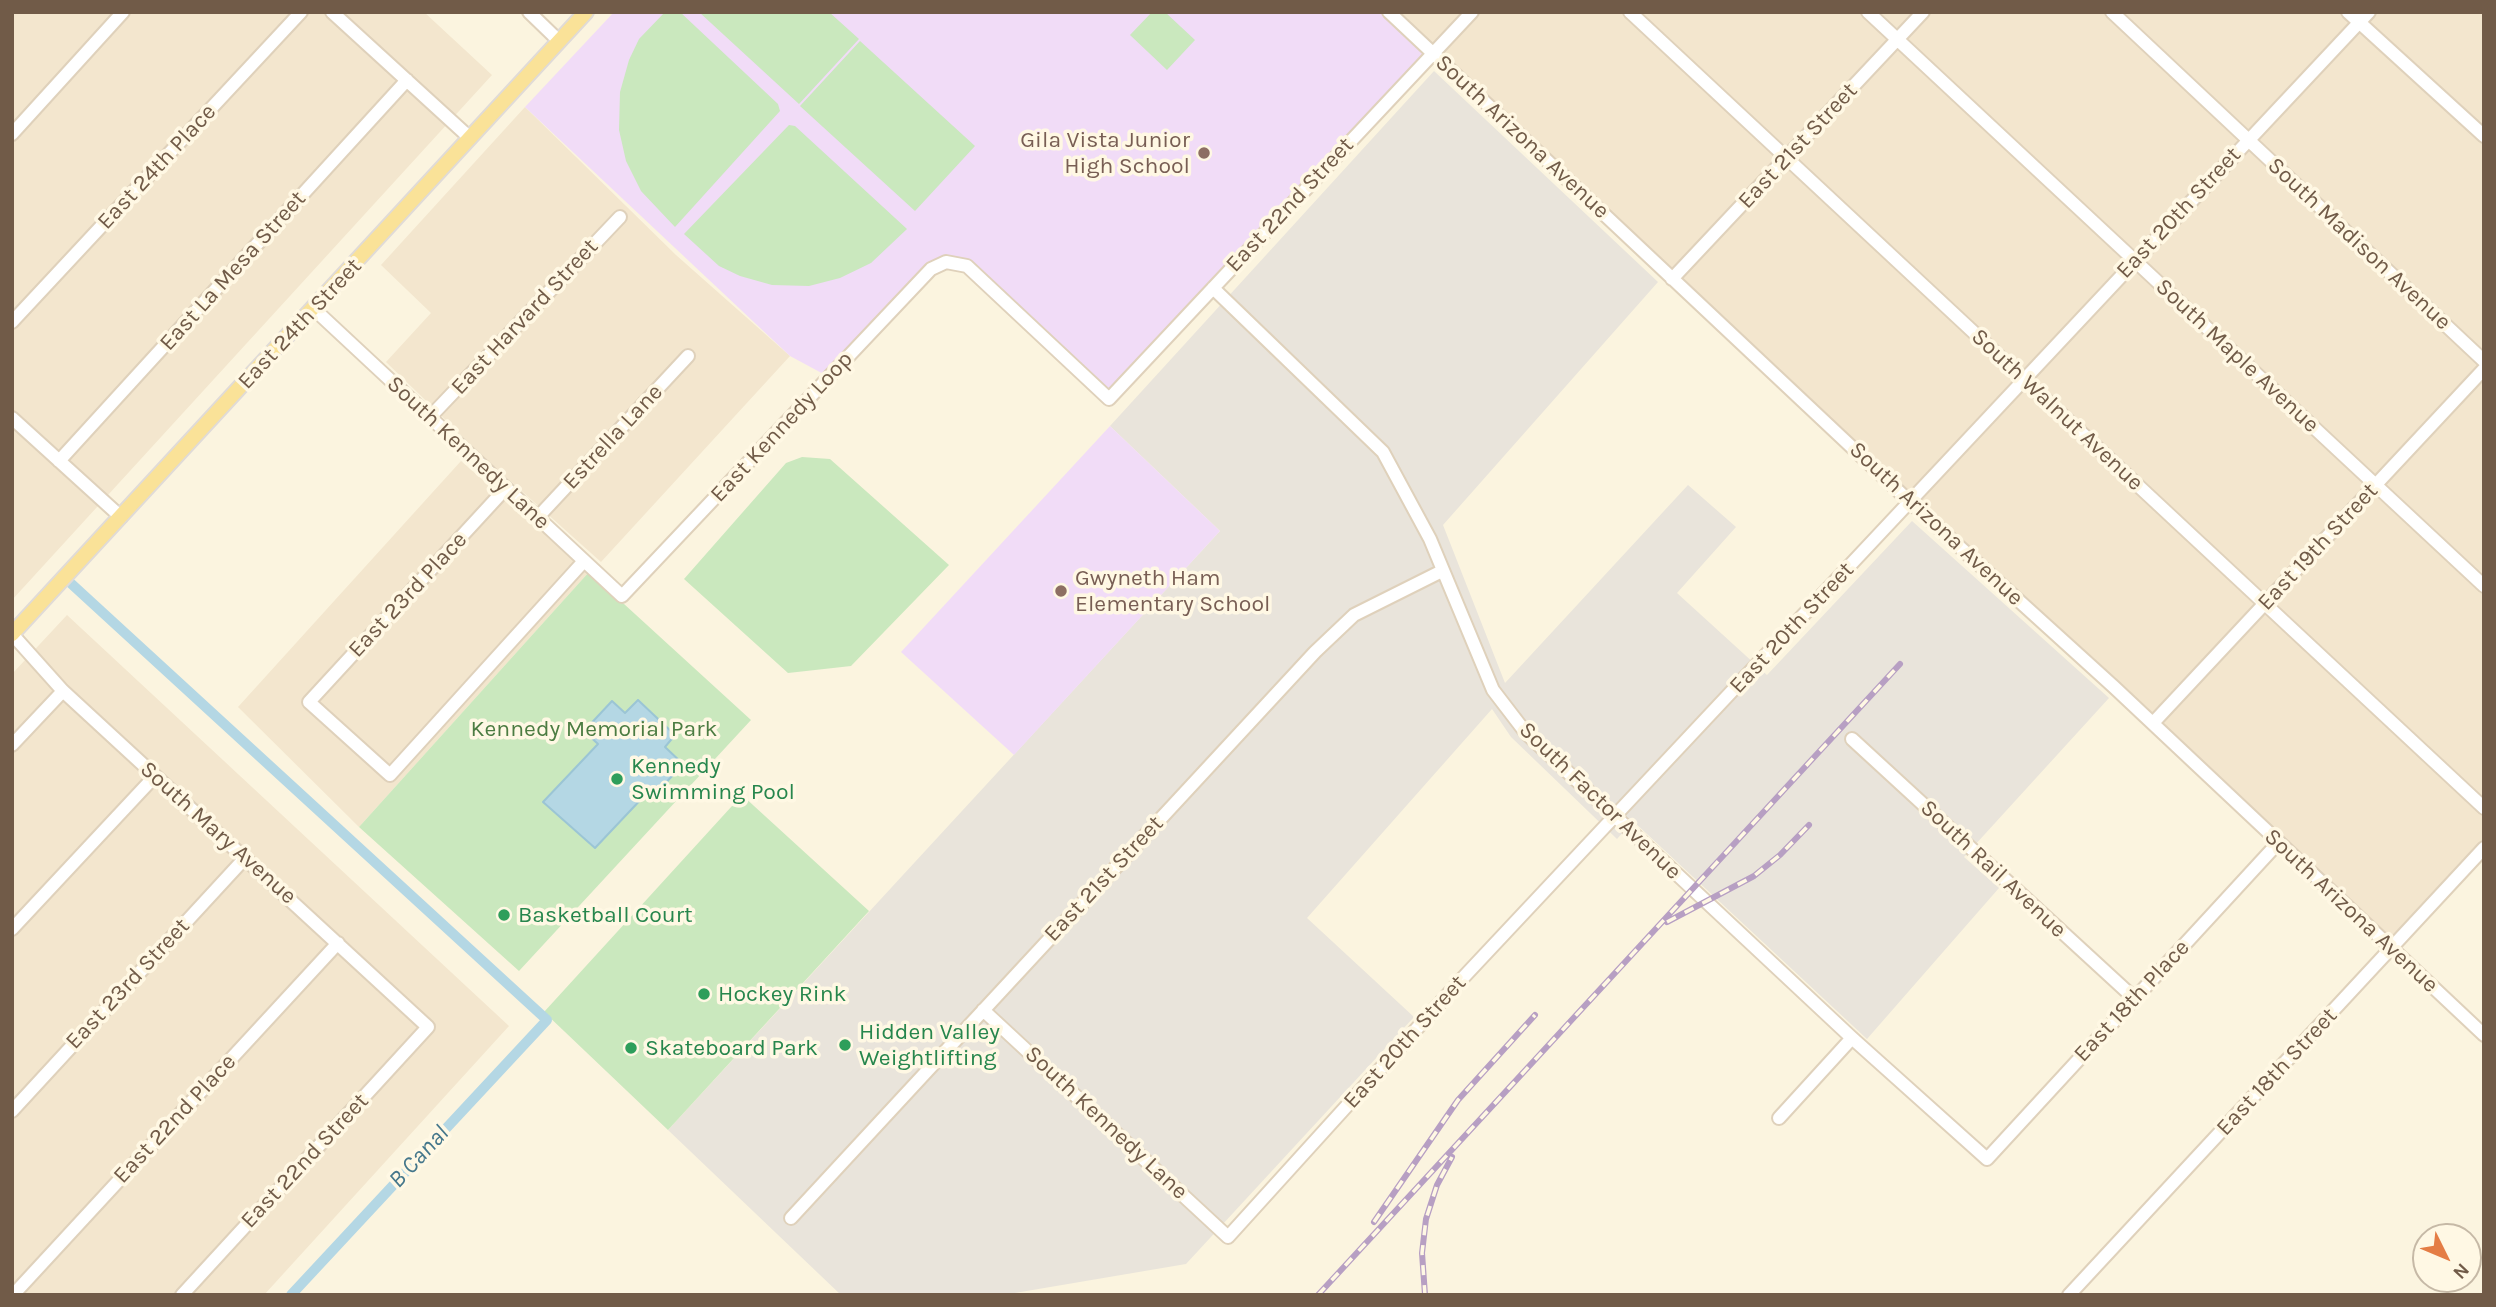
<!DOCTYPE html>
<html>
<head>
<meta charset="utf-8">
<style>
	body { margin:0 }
	#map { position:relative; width:2496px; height:1307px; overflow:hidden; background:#fbf4df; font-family:Karla,sans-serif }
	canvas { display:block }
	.frame { position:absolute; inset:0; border:14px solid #715b48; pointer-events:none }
	.north { position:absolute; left:2412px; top:1223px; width:70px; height:70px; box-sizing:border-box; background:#fff8e4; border:2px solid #c6b9a6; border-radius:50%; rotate:133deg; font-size:19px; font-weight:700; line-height:28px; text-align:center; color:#715b48 }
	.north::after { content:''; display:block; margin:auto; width:24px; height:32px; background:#e47d45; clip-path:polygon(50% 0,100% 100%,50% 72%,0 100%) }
</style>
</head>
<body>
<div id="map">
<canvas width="2496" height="1307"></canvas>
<div class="frame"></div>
<div class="north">N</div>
</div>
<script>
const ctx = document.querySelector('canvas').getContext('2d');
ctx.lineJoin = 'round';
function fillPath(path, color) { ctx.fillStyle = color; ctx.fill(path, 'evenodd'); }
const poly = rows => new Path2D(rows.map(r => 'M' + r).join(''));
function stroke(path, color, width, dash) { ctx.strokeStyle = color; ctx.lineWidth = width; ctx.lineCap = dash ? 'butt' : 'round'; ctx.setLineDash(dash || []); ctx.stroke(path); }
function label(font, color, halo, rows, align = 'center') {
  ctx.font = font + ' Karla,sans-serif'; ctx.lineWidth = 7; ctx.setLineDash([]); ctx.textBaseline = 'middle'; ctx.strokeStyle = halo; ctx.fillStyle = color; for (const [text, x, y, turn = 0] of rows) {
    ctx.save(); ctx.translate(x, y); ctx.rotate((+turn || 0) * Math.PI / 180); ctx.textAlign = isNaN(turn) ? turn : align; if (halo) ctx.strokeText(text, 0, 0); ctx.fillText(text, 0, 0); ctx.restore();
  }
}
const residential = poly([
	[12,12,424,12,492,75,12,600],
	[1386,12,2484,12,2484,848,2391,947],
	[525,107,676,255,790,356,601,562,487,460,386,362,431,313,381,265],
	[461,461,589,572,359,827,238,707],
	[67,615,509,1026,264,1295,12,1295,12,674]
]);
const industrial = poly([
	[1434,71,1658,282,1443,525,1505,683,1688,485,1736,527,1677,593,1767,675,1912,521,2109,698,1964,857,1999,888,1867,1039,1633,821,1617,839,1511,737,1492,709,1307,918,1414,1017,1186,1264,1003,1295,841,1295,668,1130,1220,531,1110,426]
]);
const education = poly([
	[614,12,1389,12,1433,53,1109,399,967,266,946,262,829,377,790,356,525,107],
	[1110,426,1220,531,1014,755,901,652]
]);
const green = poly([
	[665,12,680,12,778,104,780,111,675,227,641,191,626,161,619,130,620,92,629,60,639,39],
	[699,12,829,12,859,39,799,104],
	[1152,12,1165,12,1195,40,1167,70,1130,35],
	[860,41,975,146,915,211,800,106],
	[789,125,795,126,907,229,871,263,840,278,809,286,772,285,740,276,719,266,684,234],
	[802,457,830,459,949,565,851,666,788,673,684,579,786,463],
	[589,572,751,720,519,971,359,827],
	[742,795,869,911,668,1130,544,1012]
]);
const water = poly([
	[638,700,675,735,665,747,683,764,652,798,646,794,595,848,543,802,598,744,584,731,612,701,625,713,638,700]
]);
const canal = poly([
	[65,578,547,1020,291,1295]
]);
const minor = poly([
	[332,12,470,138],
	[529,12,559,41],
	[1389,12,1909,501,2114,687,2484,1035],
	[1630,12,2484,808],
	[1868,12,2484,586],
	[2112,12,2484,361],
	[2348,12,2484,136],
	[12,134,123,12],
	[1672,279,1923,12],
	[1213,288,1383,452,1430,539,1493,690,1526,733,1852,1038,1987,1159,2278,843],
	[314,309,622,596,931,269,946,262,967,266,1109,399,1472,12],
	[12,322,301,12],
	[430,417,620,217],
	[12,418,121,517],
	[59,461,407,80],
	[506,488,309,702,390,775,584,561],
	[538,517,688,356],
	[12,634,63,691,428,1027,182,1295],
	[2153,723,2484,369],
	[1852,739,2134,998],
	[12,745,63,691],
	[12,929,155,776],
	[983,1010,1228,1237,1460,981,2369,12],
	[12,1111,245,858],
	[1779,1118,1852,1038],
	[791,1218,1315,652,1354,615,1442,571],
	[13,1295,338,943],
	[2069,1295,2484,848]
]);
const major = poly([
	[12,634,586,12]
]);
const rail = poly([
	[1667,922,1754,876,1780,855,1809,825],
	[1374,1222,1458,1100,1535,1015],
	[1318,1295,1900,664],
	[1425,1295,1422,1253,1426,1219,1437,1185,1452,1157]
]);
const markers = [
	[1204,153,7,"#8d6e63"],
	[1061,591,7,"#8d6e63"],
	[617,779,7,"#2e9e5b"],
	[504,915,7,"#2e9e5b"],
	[704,994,7,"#2e9e5b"],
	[845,1045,7,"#2e9e5b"],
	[631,1048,7,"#2e9e5b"]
];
const streetNames = [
	["South Arizona Avenue",1522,137,43],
	["East 21st Street",1798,146,-47],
	["East 24th Place",157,167,-47],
	["East 22nd Street",1290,205,-47],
	["East 20th Street",2179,213,-47],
	["South Madison Avenue",2359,244,43],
	["East La Mesa Street",233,271,-48],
	["East Harvard Street",525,317,-47],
	["East 24th Street",300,324,-47],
	["South Maple Avenue",2237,356,43],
	["South Walnut Avenue",2057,410,43],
	["East Kennedy Loop",782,427,-47],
	["Estrella Lane",613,437,-47],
	["South Kennedy Lane",468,453,43],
	["South Arizona Avenue",1936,524,43],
	["East 19th Street",2318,547,-47],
	["East 23rd Place",408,595,-47],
	["East 20th Street",1792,628,-47],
	["South Factor Avenue",1600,801,44],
	["South Mary Avenue",218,833,42],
	["South Rail Avenue",1993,869,43],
	["East 21st Street",1104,879,-47],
	["South Arizona Avenue",2351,911,43],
	["East 23rd Street",128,984,-47],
	["East 18th Place",2132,1001,-47],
	["East 20th Street",1405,1042,-48],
	["East 18th Street",2277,1072,-47],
	["East 22nd Place",175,1119,-47],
	["South Kennedy Lane",1106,1123,43],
	["East 22nd Street",305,1161,-47]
];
const educationNames = [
	["Gila Vista Junior",1190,140],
	["High School",1190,166],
	["Gwyneth Ham",1075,578,"left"],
	["Elementary School",1075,604,"left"]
];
const parkNames = [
	["Kennedy Memorial Park",594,729]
];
const leisureNames = [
	["Kennedy",631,766],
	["Swimming Pool",631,792],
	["Basketball Court",518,915],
	["Hockey Rink",718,994],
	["Hidden Valley",859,1032],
	["Weightlifting",859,1058],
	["Skateboard Park",645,1048]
];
const waterNames = [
	["B Canal",419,1157,-47]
];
fillPath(residential, '#f3e6ce');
fillPath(industrial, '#e9e4db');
fillPath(education, '#f1dcf7');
fillPath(green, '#cae8be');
fillPath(water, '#b4d7e4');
stroke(water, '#9bc5d5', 2);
stroke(canal, '#b4d7e4', 10);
stroke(minor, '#dfd1bb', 16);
stroke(major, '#e0dbd7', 18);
stroke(minor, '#fff', 12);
stroke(major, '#fae298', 14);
stroke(rail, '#b79fc3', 6);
stroke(rail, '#fff8e4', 3.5, [10]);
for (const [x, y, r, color] of markers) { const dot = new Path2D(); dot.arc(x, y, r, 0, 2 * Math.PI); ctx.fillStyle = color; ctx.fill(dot); stroke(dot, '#fff8e4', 2.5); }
label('23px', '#715b48', '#fff8e4', streetNames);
label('23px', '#785e54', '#fff8e4', educationNames, 'right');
label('23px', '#4c7c42', '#fff8e4', parkNames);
label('23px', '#27864d', '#fff8e4', leisureNames, 'left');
label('italic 24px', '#45778b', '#fff8e4', waterNames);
</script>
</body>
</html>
